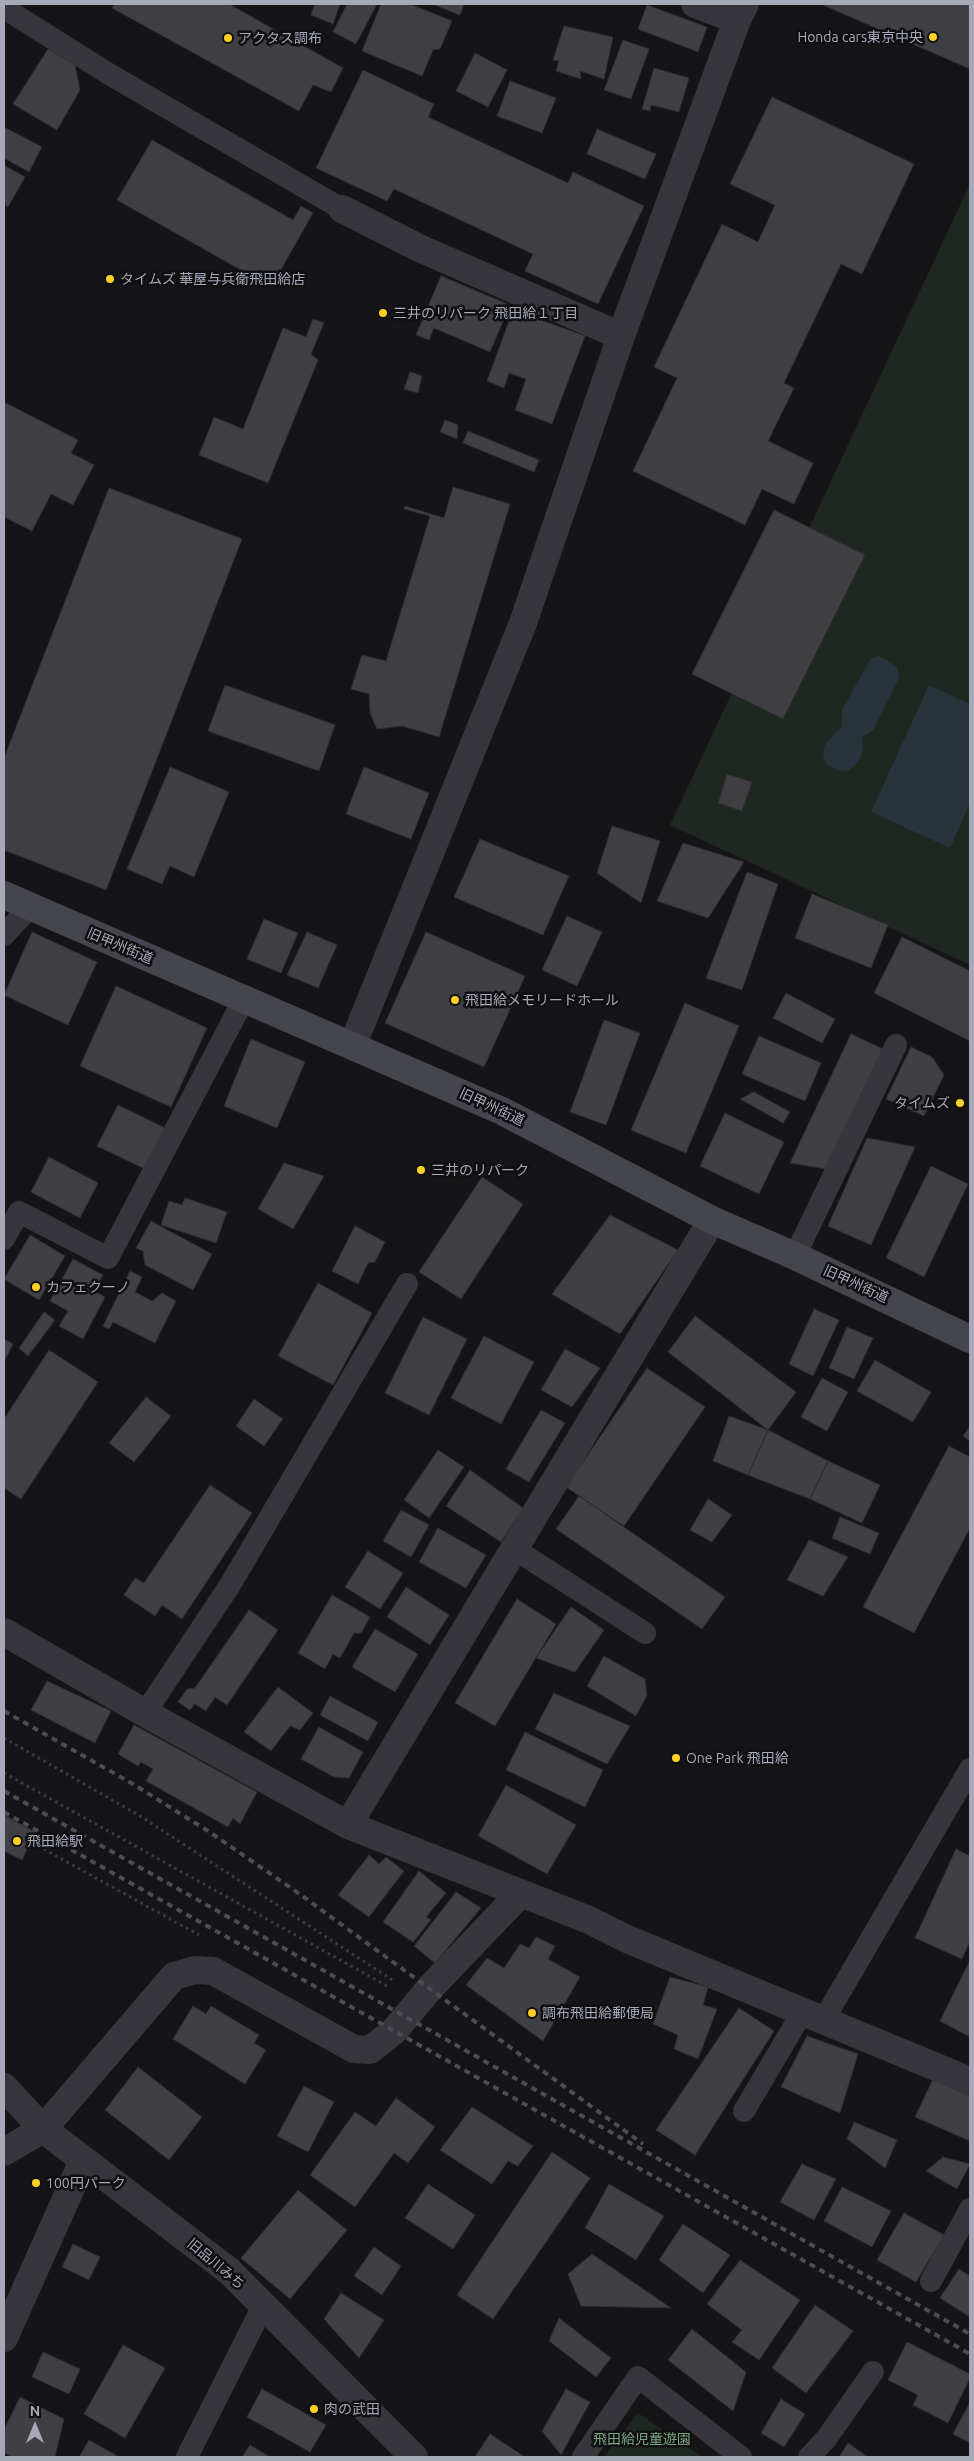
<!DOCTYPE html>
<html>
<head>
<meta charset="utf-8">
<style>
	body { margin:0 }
	#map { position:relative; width:974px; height:2461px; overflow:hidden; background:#151517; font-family:Ubuntu,sans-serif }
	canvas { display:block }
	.frame { position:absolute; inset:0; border:5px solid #a6a9b8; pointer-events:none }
	.north { position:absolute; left:10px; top:2401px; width:50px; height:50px; -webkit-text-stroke:4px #101012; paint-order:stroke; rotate:0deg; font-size:14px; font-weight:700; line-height:20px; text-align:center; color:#a6a9b8 }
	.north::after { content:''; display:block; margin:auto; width:18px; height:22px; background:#a6a9b8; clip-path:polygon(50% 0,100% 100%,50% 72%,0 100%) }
</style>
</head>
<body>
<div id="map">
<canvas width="974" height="2461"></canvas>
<div class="frame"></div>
<div class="north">N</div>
</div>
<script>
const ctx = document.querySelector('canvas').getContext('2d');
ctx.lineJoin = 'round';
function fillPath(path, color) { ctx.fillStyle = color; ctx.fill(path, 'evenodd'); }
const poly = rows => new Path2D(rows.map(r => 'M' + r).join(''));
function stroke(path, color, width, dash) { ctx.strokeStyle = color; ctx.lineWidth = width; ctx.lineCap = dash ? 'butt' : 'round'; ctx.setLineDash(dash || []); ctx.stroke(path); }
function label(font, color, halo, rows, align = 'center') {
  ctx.font = font + ' Ubuntu,"Noto Sans JP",sans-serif'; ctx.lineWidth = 5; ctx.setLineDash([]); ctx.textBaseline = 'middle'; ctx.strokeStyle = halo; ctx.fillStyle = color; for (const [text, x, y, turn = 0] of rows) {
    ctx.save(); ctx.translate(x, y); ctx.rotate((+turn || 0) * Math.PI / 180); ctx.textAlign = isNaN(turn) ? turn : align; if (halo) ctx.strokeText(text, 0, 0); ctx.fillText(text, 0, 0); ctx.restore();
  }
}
const green = poly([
	[970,184,970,965,670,825],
	[638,2413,702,2457,703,2457,604,2457]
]);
const water = poly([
	[879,656,897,667,899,678,873,730,862,737,863,751,858,762,849,770,839,771,827,765,823,755,825,744,842,726,842,710,871,658],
	[929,685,970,704,970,803,950,848,871,812]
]);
const building = poly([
	[114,4,229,4,343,68,331,92,313,85,299,111,112,8,114,4],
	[315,4,340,4,333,24,311,15,315,4],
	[347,4,377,4,356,44,333,32,347,4],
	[381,4,410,4,452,21,440,49,433,50,422,76,362,51,381,4],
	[432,4,464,4,460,15,432,4],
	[970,4,970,69,823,5,824,4,970,4],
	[647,5,707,27,698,52,638,29,647,5],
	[564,26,613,37,604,79,580,71,581,79,556,71,559,61,553,60,564,26],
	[623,40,649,49,631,99,604,90,623,40],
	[48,49,75,65,80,90,57,130,13,104,48,49],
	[475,53,507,70,488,107,456,91,475,53],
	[654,68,689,78,679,112,651,105,650,111,642,109,654,68],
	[363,70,434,104,428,117,568,183,573,172,644,206,598,304,525,271,533,254,394,189,387,201,316,168,363,70],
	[510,81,556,98,542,133,497,116,510,81],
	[772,97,914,164,862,274,841,264,784,383,794,388,768,441,813,463,794,504,762,489,745,525,633,471,677,378,654,367,722,224,758,242,775,205,730,184,772,97],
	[4,127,42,147,29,172,4,158,4,127],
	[597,129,656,154,645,179,587,154,597,129],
	[152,140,293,220,301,206,313,213,271,287,117,200,152,140],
	[4,165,25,177,8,207,4,204,4,165],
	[441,276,510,305,490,352,434,328,429,340,416,335,441,276],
	[513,310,585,336,552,424,515,410,526,379,509,373,504,388,487,381,513,310],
	[313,319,324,323,311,354,318,360,268,483,199,455,214,417,243,429,283,328,306,337,313,319],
	[410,372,422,376,418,393,404,389,410,372],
	[4,402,78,440,71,453,94,465,73,505,51,494,32,531,4,517,4,402],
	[445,420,458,425,457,439,440,432,445,420],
	[468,431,539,460,534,472,463,443,468,431],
	[453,487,510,504,439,737,402,726,377,729,370,713,369,694,351,689,362,655,386,661,430,516,404,509,405,506,444,518,453,487],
	[109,488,242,539,106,890,4,850,4,758,109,488],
	[774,510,865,555,783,719,692,674,774,510],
	[225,685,335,725,319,771,208,731,225,685],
	[170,767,229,792,194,877,170,866,162,884,127,869,170,767],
	[364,767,429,793,411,839,346,814,364,767],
	[727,774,752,782,742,811,718,803,727,774],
	[612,826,660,841,641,903,597,873,612,826],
	[480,839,569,876,543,935,454,897,480,839],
	[683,843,744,862,708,918,657,901,683,843],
	[747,872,778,884,742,990,706,978,747,872],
	[812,894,888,925,871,968,795,938,812,894],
	[567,916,602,932,577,986,542,970,567,916],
	[264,919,298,933,281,973,247,959,264,919],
	[32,932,97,962,68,1025,4,995,32,932],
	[307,932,337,945,318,988,287,975,307,932],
	[426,932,525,976,484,1067,385,1023,426,932],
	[902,937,970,971,970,1041,874,993,902,937],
	[116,986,207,1028,171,1107,80,1066,116,986],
	[786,993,835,1019,822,1043,773,1018,786,993],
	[685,1003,739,1026,686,1153,631,1130,685,1003],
	[604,1020,640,1033,606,1125,570,1112,604,1020],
	[851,1034,883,1049,826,1169,790,1163,851,1034],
	[759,1036,821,1063,805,1101,742,1074,759,1036],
	[251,1039,305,1062,277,1128,224,1106,251,1039],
	[911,1047,932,1057,944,1075,924,1116,886,1099,911,1047],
	[754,1092,790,1112,783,1123,740,1099,754,1092],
	[118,1105,165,1128,145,1169,97,1146,118,1105],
	[725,1113,784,1142,759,1194,700,1166,725,1113],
	[867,1138,915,1147,871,1245,828,1226,867,1138],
	[49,1157,98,1183,80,1218,31,1192,49,1157],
	[284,1163,324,1176,293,1229,258,1209,284,1163],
	[931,1166,968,1184,924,1277,886,1258,931,1166],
	[482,1177,523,1204,461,1299,419,1272,482,1177],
	[185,1198,227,1212,216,1243,161,1225,169,1201,182,1205,185,1198],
	[610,1215,678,1250,620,1334,552,1294,610,1215],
	[151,1221,212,1254,193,1290,145,1265,143,1251,136,1248,151,1221],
	[355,1226,385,1242,375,1262,368,1263,358,1284,332,1271,355,1226],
	[30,1235,65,1256,39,1300,4,1279,30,1235],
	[73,1259,103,1275,94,1291,105,1297,83,1339,59,1326,68,1311,50,1301,73,1259],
	[130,1271,142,1277,135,1292,152,1301,162,1293,176,1301,155,1343,113,1322,109,1329,103,1326,130,1271],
	[318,1283,372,1313,333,1385,278,1356,318,1283],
	[814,1309,839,1320,813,1376,789,1364,814,1309],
	[44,1312,55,1320,28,1356,19,1348,44,1312],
	[695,1316,796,1392,768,1430,668,1352,695,1316],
	[423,1317,467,1339,429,1415,385,1393,423,1317],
	[847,1327,873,1338,854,1379,829,1368,847,1327],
	[484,1336,534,1362,501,1424,451,1398,484,1336],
	[4,1339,13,1344,4,1362,4,1339],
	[565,1349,600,1368,572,1407,541,1390,565,1349],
	[49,1350,98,1382,21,1499,4,1488,4,1419,49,1350],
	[875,1360,931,1392,913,1422,857,1391,875,1360],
	[647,1368,705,1407,624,1526,566,1487,647,1368],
	[822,1378,848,1392,827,1431,801,1417,822,1378],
	[146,1397,171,1416,134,1462,109,1443,146,1397],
	[254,1399,283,1419,264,1446,236,1426,254,1399],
	[541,1410,565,1423,529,1482,506,1469,541,1410],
	[729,1416,768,1430,748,1475,713,1461,729,1416],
	[970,1426,970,1441,963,1436,970,1426],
	[768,1430,828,1461,810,1499,748,1475,768,1430],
	[949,1446,970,1457,970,1528,914,1633,863,1607,949,1446],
	[438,1450,464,1467,429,1518,404,1500,438,1450],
	[828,1461,880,1485,862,1523,810,1499,828,1461],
	[470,1470,523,1508,501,1542,446,1506,470,1470],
	[210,1485,252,1513,182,1619,162,1605,155,1616,124,1595,135,1578,144,1583,210,1485],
	[579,1496,725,1597,702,1629,556,1529,579,1496],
	[708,1499,732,1515,712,1542,690,1530,708,1499],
	[401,1510,429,1525,411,1557,383,1541,401,1510],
	[840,1517,879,1533,870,1554,832,1538,840,1517],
	[438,1528,486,1555,466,1588,419,1562,438,1528],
	[809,1540,848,1557,823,1596,787,1580,809,1540],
	[368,1551,403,1573,380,1609,345,1587,368,1551],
	[406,1587,449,1615,430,1645,387,1617,406,1587],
	[332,1595,370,1617,361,1633,354,1633,340,1658,333,1654,325,1669,298,1653,332,1595],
	[517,1599,556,1624,495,1726,455,1703,517,1599],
	[571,1607,604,1630,575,1672,536,1658,571,1607],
	[249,1610,278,1630,227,1705,215,1697,206,1711,195,1704,190,1710,178,1702,187,1689,195,1688,249,1610],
	[375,1629,418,1654,395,1692,352,1667,375,1629],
	[604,1656,645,1679,647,1695,636,1716,587,1686,604,1656],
	[47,1681,111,1711,95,1743,31,1710,47,1681],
	[278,1687,313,1713,300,1730,290,1726,271,1751,244,1732,278,1687],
	[554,1693,630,1726,607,1764,535,1729,554,1693],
	[330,1696,378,1722,368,1741,320,1715,330,1696],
	[134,1725,257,1792,240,1824,233,1818,228,1827,146,1781,153,1769,141,1762,138,1766,118,1754,134,1725],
	[319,1727,363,1752,349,1778,334,1777,301,1759,319,1727],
	[525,1732,603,1770,585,1807,506,1770,525,1732],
	[506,1785,576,1825,547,1874,478,1836,506,1785],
	[4,1815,35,1832,22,1860,4,1851,4,1815],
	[956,1849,970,1856,970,1941,962,1959,915,1938,956,1849],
	[369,1855,379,1864,386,1857,404,1871,369,1917,338,1895,369,1855],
	[419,1871,446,1893,426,1917,431,1920,413,1942,383,1922,419,1871],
	[456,1892,481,1908,435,1963,414,1946,456,1892],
	[536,1937,555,1946,548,1959,580,1977,543,2041,466,1985,487,1958,504,1968,520,1944,529,1948,536,1937],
	[970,1960,970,2037,940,2021,970,1960],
	[670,1977,708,1987,703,2005,717,2009,698,2059,674,2049,678,2035,653,2024,670,1977],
	[193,2006,206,2014,211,2006,259,2035,254,2043,266,2050,245,2084,173,2039,193,2006],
	[739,2008,774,2031,695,2155,656,2130,739,2008],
	[807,2036,858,2054,840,2113,781,2087,807,2036],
	[138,2067,202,2117,169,2160,105,2110,138,2067],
	[933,2079,970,2096,970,2141,915,2117,933,2079],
	[304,2086,334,2102,308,2152,277,2136,304,2086],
	[396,2098,435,2127,408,2163,394,2153,355,2207,310,2175,355,2112,376,2126,396,2098],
	[472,2107,533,2146,518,2166,508,2161,492,2184,440,2150,472,2107],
	[854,2122,897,2140,885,2168,847,2139,854,2122],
	[552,2152,590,2178,493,2319,457,2295,552,2152],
	[943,2157,970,2164,957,2189,926,2171,943,2157],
	[802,2164,836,2179,814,2220,780,2202,802,2164],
	[428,2184,475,2215,453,2249,405,2218,428,2184],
	[609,2184,664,2216,636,2260,585,2228,609,2184],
	[842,2187,891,2211,872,2247,824,2221,842,2187],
	[298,2190,347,2230,290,2299,241,2258,298,2190],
	[904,2213,944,2235,916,2282,877,2260,904,2213],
	[683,2224,730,2255,703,2293,659,2260,683,2224],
	[73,2244,100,2257,89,2280,62,2267,73,2244],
	[374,2247,401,2266,382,2295,354,2276,374,2247],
	[592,2254,671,2308,581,2306,568,2274,592,2254],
	[740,2260,800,2300,759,2360,732,2342,742,2330,707,2304,740,2260],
	[959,2269,970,2276,970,2317,940,2298,959,2269],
	[341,2293,384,2320,359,2358,324,2319,341,2293],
	[815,2305,853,2331,806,2393,772,2368,815,2305],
	[559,2318,611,2358,596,2377,549,2341,559,2318],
	[692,2329,746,2372,733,2411,668,2360,692,2329],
	[907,2342,970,2374,970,2378,948,2423,913,2405,918,2395,888,2380,907,2342],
	[123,2345,165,2368,125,2438,84,2414,123,2345],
	[43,2352,80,2369,69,2394,32,2377,43,2352],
	[262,2389,326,2425,310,2452,247,2417,262,2389],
	[566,2389,590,2402,561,2455,542,2431,566,2389],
	[20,2397,64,2419,55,2457,13,2457,4,2453,4,2430,20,2397],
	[781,2399,805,2414,784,2447,761,2433,781,2399],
	[970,2402,970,2443,953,2434,970,2402],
	[490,2434,525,2457,475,2457,490,2434],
	[89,2440,119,2457,79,2457,89,2440],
	[848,2443,868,2457,839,2457,848,2443],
	[250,2445,270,2457,242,2457,250,2445]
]);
const path = poly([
	[4,1738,140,1816,394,1981],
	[4,1773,387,1986],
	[4,1827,199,1935]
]);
const lane = poly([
	[4,8,109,74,342,209],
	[4,935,30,907],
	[4,1239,19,1212,108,1258,244,999],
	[795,1256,896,1045],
	[513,1548,645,1633],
	[145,1713,230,1585,407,1284],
	[823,2021,970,1769],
	[744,2111,803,2011],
	[931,2281,970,2209],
	[187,2457,263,2306],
	[583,2457,638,2377,741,2457],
	[809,2457,826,2439,873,2372]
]);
const street = poly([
	[695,4,737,20],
	[342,209,419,248,621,336],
	[353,1044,523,623,621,336,737,20,745,4],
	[4,1632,145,1713,348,1825,589,1920,627,1939,970,2081],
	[348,1825,712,1220],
	[4,2087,43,2129,229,2271,414,2457],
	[4,2152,43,2129,174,1976,195,1970,213,1971,354,2049,370,2050,394,2031,430,1988,520,1894],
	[4,2338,83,2161]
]);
const secondary = poly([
	[4,895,502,1111,712,1220,795,1256,970,1339]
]);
const rail = poly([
	[4,1711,133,1784,208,1831,294,1890,643,2144],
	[4,1791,970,2334],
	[4,1812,970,2354]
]);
const markers = [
	[933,37,5,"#ffd125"],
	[228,38,5,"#ffd125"],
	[110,279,5,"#ffd125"],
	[383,313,5,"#ffd125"],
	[455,1000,5,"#ffd125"],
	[960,1103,5,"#ffd125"],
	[421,1170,5,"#ffd125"],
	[36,1287,5,"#ffd125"],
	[676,1758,5,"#ffd125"],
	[17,1841,5,"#ffd125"],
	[532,2013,5,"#ffd125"],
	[36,2183,5,"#ffd125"],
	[314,2409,5,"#ffd125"]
];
const poiNames = [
	["Honda cars東京中央",923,37,"right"],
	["アクタス調布",238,38],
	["タイムズ 華屋与兵衛飛田給店",120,279],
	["三井のリパーク 飛田給１丁目",393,313],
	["飛田給メモリードホール",465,1000],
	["タイムズ",950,1103,"right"],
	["三井のリパーク",431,1170],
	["カフェクーノ",46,1287],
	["One Park 飛田給",686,1758],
	["飛田給駅",27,1841],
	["調布飛田給郵便局",542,2013],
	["100円パーク",46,2183],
	["肉の武田",324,2409]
];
const streetNames = [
	["旧甲州街道",120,946,23],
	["旧甲州街道",492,1107,25],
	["旧甲州街道",856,1284,25],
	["旧品川みち",216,2264,40]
];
const parkNames = [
	["飛田給児童遊園",642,2439]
];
fillPath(green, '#1f2721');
fillPath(water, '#2a323c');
fillPath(building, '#3f3f44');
stroke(building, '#2f2f33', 1);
stroke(path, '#3c3d44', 3, [2.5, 4]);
stroke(lane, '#36363c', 22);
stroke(street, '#36363c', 28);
stroke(secondary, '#44454d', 28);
stroke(rail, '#4b4c54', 4, [6, 5]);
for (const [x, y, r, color] of markers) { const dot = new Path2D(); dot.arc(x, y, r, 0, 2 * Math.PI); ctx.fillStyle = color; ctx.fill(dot); stroke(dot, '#101012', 2); }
label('14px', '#a6a9b8', '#101012', poiNames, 'left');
label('14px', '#a6a9b8', '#101012', streetNames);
label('14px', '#7ba583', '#101012', parkNames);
</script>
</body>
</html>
